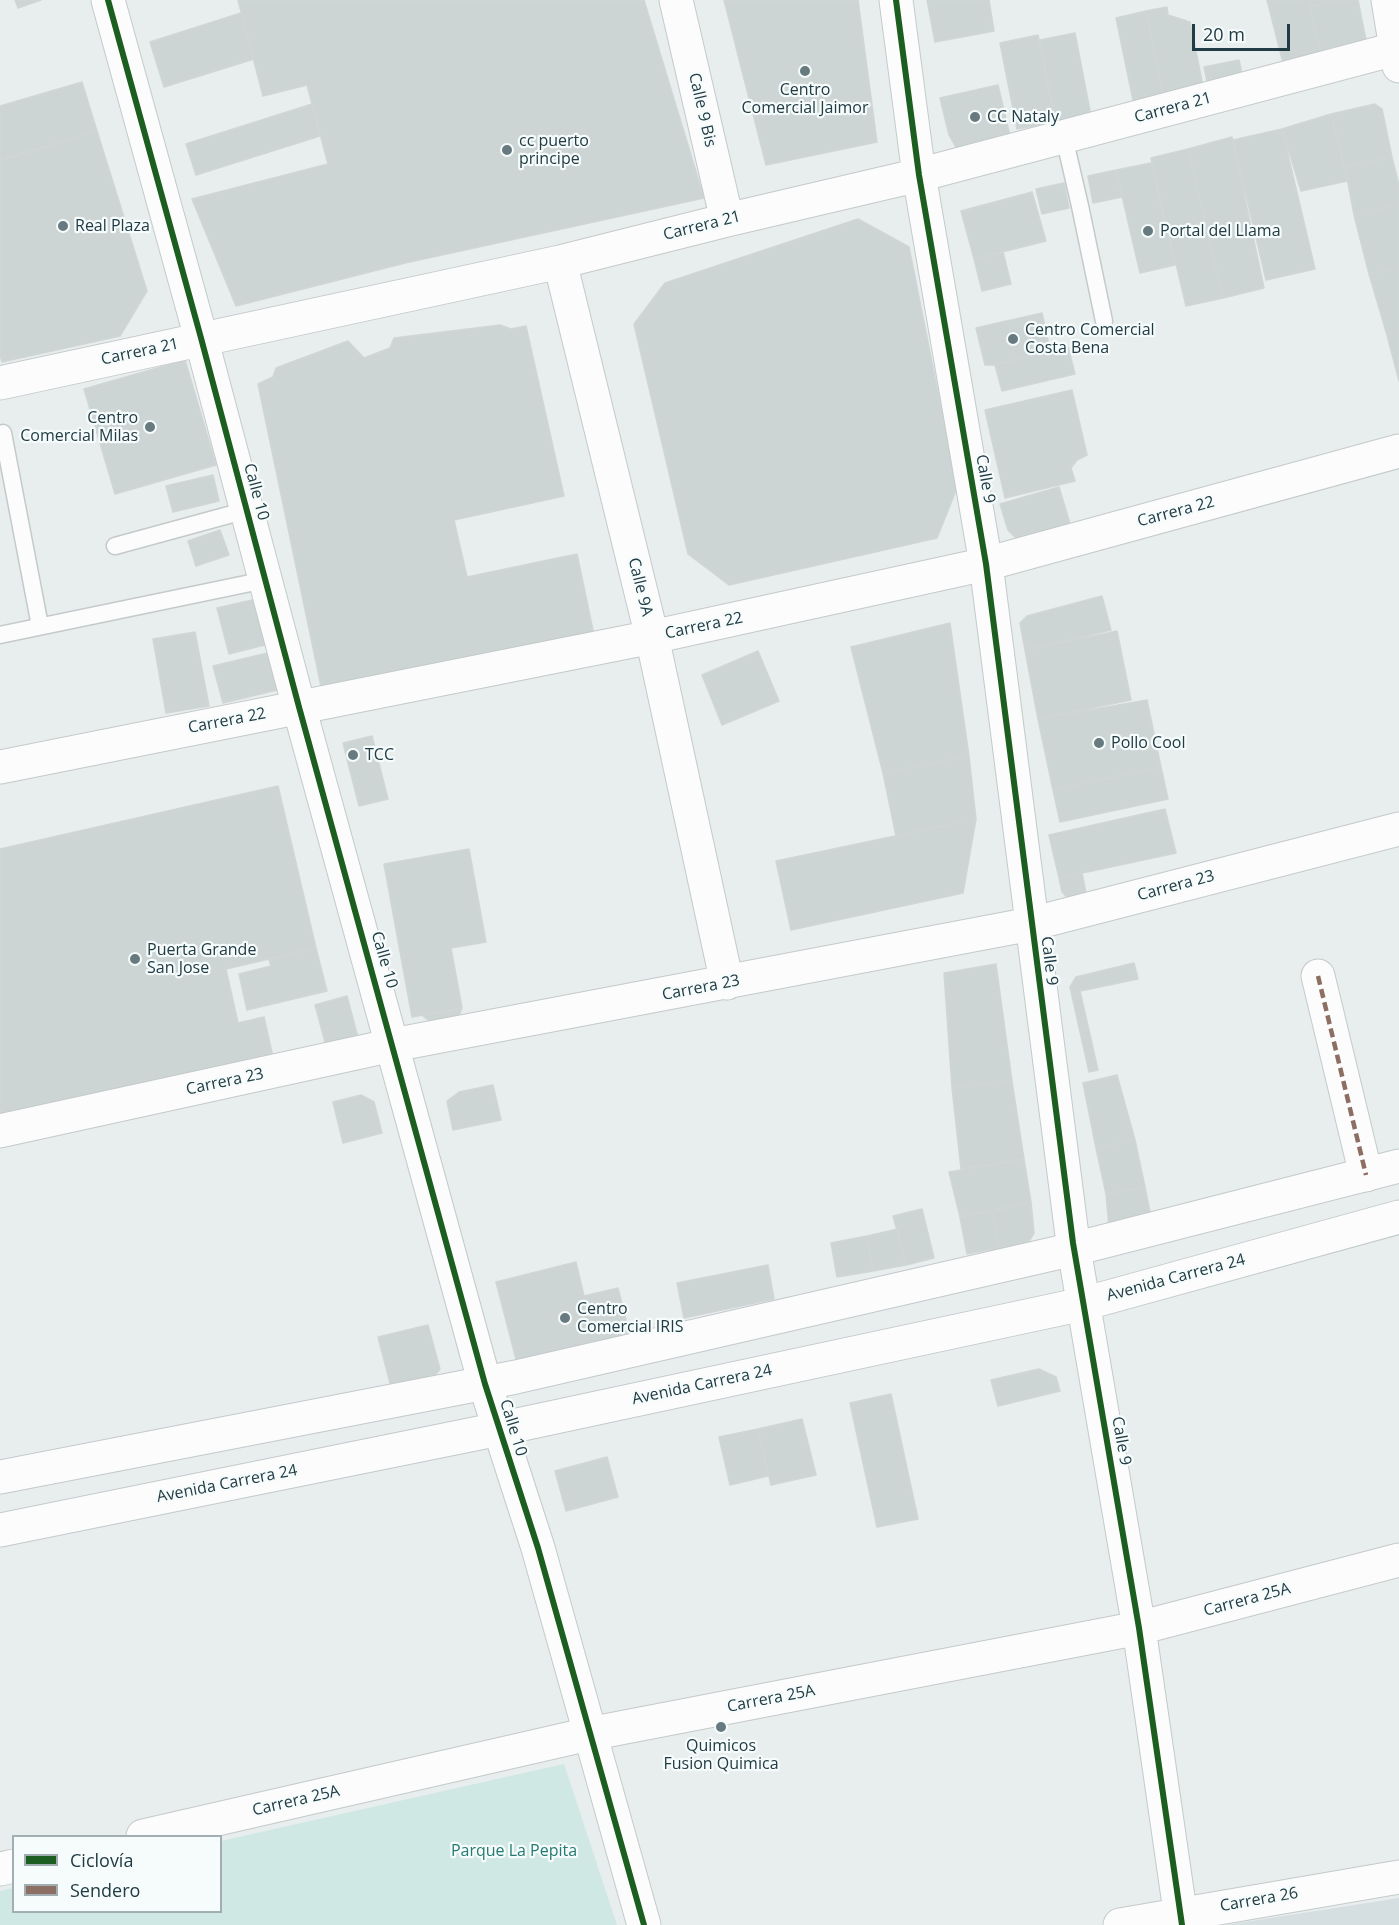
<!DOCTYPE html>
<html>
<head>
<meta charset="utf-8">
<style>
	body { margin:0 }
	#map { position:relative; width:1399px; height:1925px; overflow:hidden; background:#e8eded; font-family:"Open Sans",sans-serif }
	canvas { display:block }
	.legend { position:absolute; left:12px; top:1835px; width:210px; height:78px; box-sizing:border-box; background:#f6fbfb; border:2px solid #a1afb2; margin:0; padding:8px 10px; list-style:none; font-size:18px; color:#213c44 }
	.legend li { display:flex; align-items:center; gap:12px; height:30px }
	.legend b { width:30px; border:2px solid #a1afb2 }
	.scale { position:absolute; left:1192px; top:24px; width:98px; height:27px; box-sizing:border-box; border:3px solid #213c44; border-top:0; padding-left:8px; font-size:18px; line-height:21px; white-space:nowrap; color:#213c44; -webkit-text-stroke:4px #f6fbfb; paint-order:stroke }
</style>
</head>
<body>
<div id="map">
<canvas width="1399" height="1925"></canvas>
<ul class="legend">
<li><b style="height:8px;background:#1b5e20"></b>Ciclovía</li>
<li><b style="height:8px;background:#8d6e63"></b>Sendero</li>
</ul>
<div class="scale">20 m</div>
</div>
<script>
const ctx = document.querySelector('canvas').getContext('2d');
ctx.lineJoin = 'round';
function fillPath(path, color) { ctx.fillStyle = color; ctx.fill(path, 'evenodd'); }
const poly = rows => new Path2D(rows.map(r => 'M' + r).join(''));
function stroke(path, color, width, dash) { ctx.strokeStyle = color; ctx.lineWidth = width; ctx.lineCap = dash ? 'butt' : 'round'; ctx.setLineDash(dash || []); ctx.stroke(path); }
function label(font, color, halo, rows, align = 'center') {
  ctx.font = font + ' "Open Sans",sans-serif'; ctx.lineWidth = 4.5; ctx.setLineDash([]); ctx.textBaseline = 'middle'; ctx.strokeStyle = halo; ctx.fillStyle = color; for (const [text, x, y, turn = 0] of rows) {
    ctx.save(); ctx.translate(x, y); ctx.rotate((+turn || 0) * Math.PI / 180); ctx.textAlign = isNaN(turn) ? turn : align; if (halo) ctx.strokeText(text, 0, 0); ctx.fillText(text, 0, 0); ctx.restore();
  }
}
const built = poly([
	[1399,1898,1399,1925,1226,1925]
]);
const green = poly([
	[564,1764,617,1925,0,1925,0,1891,13,1888,14,1912,220,1912,221,1841]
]);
const building = poly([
	[15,0,41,0,18,8,15,0],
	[238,0,644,0,704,198,405,263,236,306,192,199,328,164,307,85,263,96,238,0],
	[724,0,858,0,877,142,766,165,724,0],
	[927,0,989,0,994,31,935,42,927,0],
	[1267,0,1308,0,1322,57,1284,67,1267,0],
	[1308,0,1335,0,1310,7,1308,0],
	[1335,0,1358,0,1366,40,1320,50,1310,7,1335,0],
	[1167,7,1168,15,1190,22,1204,91,1164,99,1146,11,1167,7],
	[1146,11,1164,99,1134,105,1116,18,1146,11],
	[241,13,254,59,164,87,150,42,241,13],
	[1075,33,1091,116,1055,122,1040,40,1075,33],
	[1038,35,1055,122,1017,129,1000,43,1038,35],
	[1239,60,1244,83,1209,90,1204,67,1239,60],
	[82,82,97,131,0,160,0,106,82,82],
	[998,85,1011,140,957,149,949,135,940,98,998,85],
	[312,104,320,136,196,175,186,144,312,104],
	[1375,104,1382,109,1392,157,1345,167,1331,114,1375,104],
	[1331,114,1347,181,1301,191,1282,129,1331,114],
	[1282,129,1315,269,1266,280,1233,140,1282,129],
	[97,131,147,291,120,336,2,362,0,355,0,161,97,131],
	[1232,137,1264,288,1223,298,1188,149,1232,137],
	[1188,149,1223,298,1186,306,1151,158,1188,149],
	[1392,157,1399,185,1399,205,1354,215,1345,167,1392,157],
	[1151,163,1175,265,1140,273,1116,170,1151,163],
	[1116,170,1122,197,1093,203,1088,176,1116,170],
	[1064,183,1069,208,1042,214,1036,189,1064,183],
	[1032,192,1046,241,974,259,961,211,1032,192],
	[1399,205,1399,268,1369,274,1354,215,1399,205],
	[858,219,909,247,957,488,937,538,729,585,688,554,634,324,665,283,858,219],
	[1003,252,1011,284,982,291,974,259,1003,252],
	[1399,268,1399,332,1387,335,1369,274,1399,268],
	[1042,313,1050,350,995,365,985,365,976,328,1042,313],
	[500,325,511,329,526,326,564,496,454,520,467,577,577,554,594,635,322,691,258,384,273,377,276,368,348,341,364,358,390,348,394,338,500,325],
	[1399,332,1399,381,1387,335,1399,332],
	[1068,347,1075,374,1002,391,995,365,1068,347],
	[185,360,216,465,115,494,84,389,185,360],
	[1072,390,1087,455,1077,460,1071,468,1075,481,1005,498,985,410,1072,390],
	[213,475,219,501,173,512,166,486,213,475],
	[1059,487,1071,527,1020,542,1008,530,1000,504,1059,487],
	[220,530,229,555,196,566,188,541,220,530],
	[1102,596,1111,630,1025,650,1020,623,1027,616,1102,596],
	[261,598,272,643,229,654,217,608,261,598],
	[950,623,969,756,883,773,851,647,950,623],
	[1117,631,1131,700,1038,719,1025,650,1117,631],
	[195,632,209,706,166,713,153,639,195,632],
	[758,651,779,701,722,725,702,675,758,651],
	[272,652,281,689,223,703,213,666,272,652],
	[1147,700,1161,767,1053,790,1038,719,1147,700],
	[372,736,388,799,359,806,343,743,372,736],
	[969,756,976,819,896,836,883,773,969,756],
	[1161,767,1168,799,1060,822,1053,790,1161,767],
	[278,786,316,948,226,969,238,1023,264,1017,273,1057,0,1119,0,849,278,786],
	[1165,809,1176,853,1059,878,1049,835,1165,809],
	[976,819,963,893,791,930,776,861,976,819],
	[469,849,486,942,451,948,462,1008,412,1017,384,864,469,849],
	[1082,873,1087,898,1071,901,1062,892,1059,878,1082,873],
	[316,948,327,991,247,1010,239,974,271,966,269,960,316,948],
	[1134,963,1138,979,1080,991,1098,1070,1089,1072,1070,987,1076,977,1134,963],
	[996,964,1012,1081,952,1088,944,973,996,964],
	[347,996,360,1045,328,1053,315,1005,347,996],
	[462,1008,457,1021,434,1025,423,1016,462,1008],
	[1117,1075,1135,1140,1096,1148,1083,1083,1117,1075],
	[1012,1081,1024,1159,961,1169,952,1088,1012,1081],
	[493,1085,501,1120,453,1130,447,1101,459,1092,493,1085],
	[361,1095,374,1102,382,1133,343,1143,333,1102,361,1095],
	[1135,1140,1145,1187,1106,1194,1096,1148,1135,1140],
	[1024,1159,1031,1202,960,1217,949,1172,1024,1159],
	[1145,1187,1151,1217,1109,1227,1106,1194,1145,1187],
	[1031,1202,1034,1233,1028,1243,999,1248,992,1211,1031,1202],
	[922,1209,934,1258,906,1265,893,1216,922,1209],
	[992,1211,999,1248,967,1254,960,1217,992,1211],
	[898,1229,906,1265,873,1271,867,1236,898,1229],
	[867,1236,873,1271,837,1277,831,1243,867,1236],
	[576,1262,584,1296,618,1288,631,1339,518,1367,496,1282,576,1262],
	[768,1265,774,1299,684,1318,677,1283,768,1265],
	[428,1325,440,1369,434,1377,391,1387,378,1337,428,1325],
	[1039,1369,1056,1377,1060,1391,998,1406,991,1380,1039,1369],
	[891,1394,918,1519,877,1527,850,1403,891,1394],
	[802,1419,816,1475,771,1485,758,1429,802,1419],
	[758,1429,768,1476,730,1485,719,1437,758,1429],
	[607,1457,618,1497,566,1511,555,1471,607,1457]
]);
const lane = poly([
	[1064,137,1080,206,1104,321],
	[3,433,40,626],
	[115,546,247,510],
	[0,635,265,580]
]);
const street = poly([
	[108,0,201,338,299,707,485,1384,538,1548,644,1925],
	[676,0,727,220],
	[896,0,919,175,986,564,1073,1243,1139,1628,1182,1925],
	[560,262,652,637,727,983],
	[0,383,560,262,727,220,919,175,1399,48],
	[0,767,652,637,986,564,1399,451],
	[1318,976,1366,1175],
	[0,1131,393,1045,1031,924,1399,829],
	[143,1836,589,1734,1139,1628,1399,1560],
	[0,1869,14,1866],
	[1120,1925,1399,1877]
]);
const secondary = poly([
	[1388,0,1399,66],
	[0,1477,516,1377,1074,1249,1399,1166],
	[0,1530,499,1429,1083,1304,1399,1217]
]);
const quiet = poly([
	[1318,976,1366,1175]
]);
const cycleway = poly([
	[108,0,201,338,299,707,485,1384,538,1548,644,1925],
	[896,0,919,175,986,564,1073,1243,1139,1628,1182,1925]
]);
const markers = [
	[805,71,6,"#677a7f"],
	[975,117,6,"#677a7f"],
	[507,150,6,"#677a7f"],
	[63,226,6,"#677a7f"],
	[1148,231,6,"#677a7f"],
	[1013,339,6,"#677a7f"],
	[150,427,6,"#677a7f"],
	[1099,743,6,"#677a7f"],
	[353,755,6,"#677a7f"],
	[135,959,6,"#677a7f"],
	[565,1318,6,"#677a7f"],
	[721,1727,6,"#677a7f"]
];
const poiNames = [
	["Centro",805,90,"center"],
	["Comercial Jaimor",805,108,"center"],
	["CC Nataly",987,117],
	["cc puerto",519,141],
	["principe",519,159],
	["Real Plaza",75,226],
	["Portal del Llama",1160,231],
	["Centro Comercial",1025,330],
	["Costa Bena",1025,348],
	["Centro",138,418,"right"],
	["Comercial Milas",138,436,"right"],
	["Pollo Cool",1111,743],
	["TCC",365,755],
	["Puerta Grande",147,950],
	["San Jose",147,968],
	["Centro",577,1309],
	["Comercial IRIS",577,1327],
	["Quimicos",721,1746,"center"],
	["Fusion Quimica",721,1764,"center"]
];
const streetNames = [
	["Carrera 21",1173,108,-15],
	["Calle 9 Bis",702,110,77],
	["Carrera 21",702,226,-14],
	["Carrera 21",140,352,-12],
	["Calle 9",985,479,80],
	["Calle 10",256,492,75],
	["Carrera 22",1176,512,-15],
	["Calle 9A",640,587,76],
	["Carrera 22",704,626,-12],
	["Carrera 22",227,721,-11],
	["Carrera 23",1176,886,-15],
	["Calle 10",384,960,74],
	["Calle 9",1049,961,83],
	["Carrera 23",701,988,-11],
	["Carrera 23",225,1082,-12],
	["Avenida Carrera 24",1176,1278,-15],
	["Avenida Carrera 24",702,1385,-12],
	["Calle 10",513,1428,73],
	["Calle 9",1121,1441,80],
	["Avenida Carrera 24",227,1484,-11],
	["Carrera 25A",1247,1600,-15],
	["Carrera 25A",771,1699,-11],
	["Carrera 25A",296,1801,-13],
	["Carrera 26",1259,1900,-10]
];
const parkNames = [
	["Parque La Pepita",514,1851]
];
fillPath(built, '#d5dee0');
fillPath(green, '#cfe8e3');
fillPath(building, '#cdd4d4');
stroke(building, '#d0d6d6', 1.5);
stroke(lane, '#c4caca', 19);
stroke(street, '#c4caca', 35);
stroke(secondary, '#c3cacb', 35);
stroke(lane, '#fcfcfc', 16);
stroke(street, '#fcfcfc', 33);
stroke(secondary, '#fcfcfc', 33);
stroke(quiet, '#8d6e63', 4.5, [9, 4.5]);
stroke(cycleway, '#1b5e20', 6);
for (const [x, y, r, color] of markers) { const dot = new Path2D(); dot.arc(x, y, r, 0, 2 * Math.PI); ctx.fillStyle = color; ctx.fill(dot); stroke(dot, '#f6fbfb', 2); }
label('16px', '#213c44', '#f6fbfb', poiNames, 'left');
label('16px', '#213c44', '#f6fbfb', streetNames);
label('16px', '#247b71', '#f6fbfb', parkNames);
</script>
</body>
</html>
